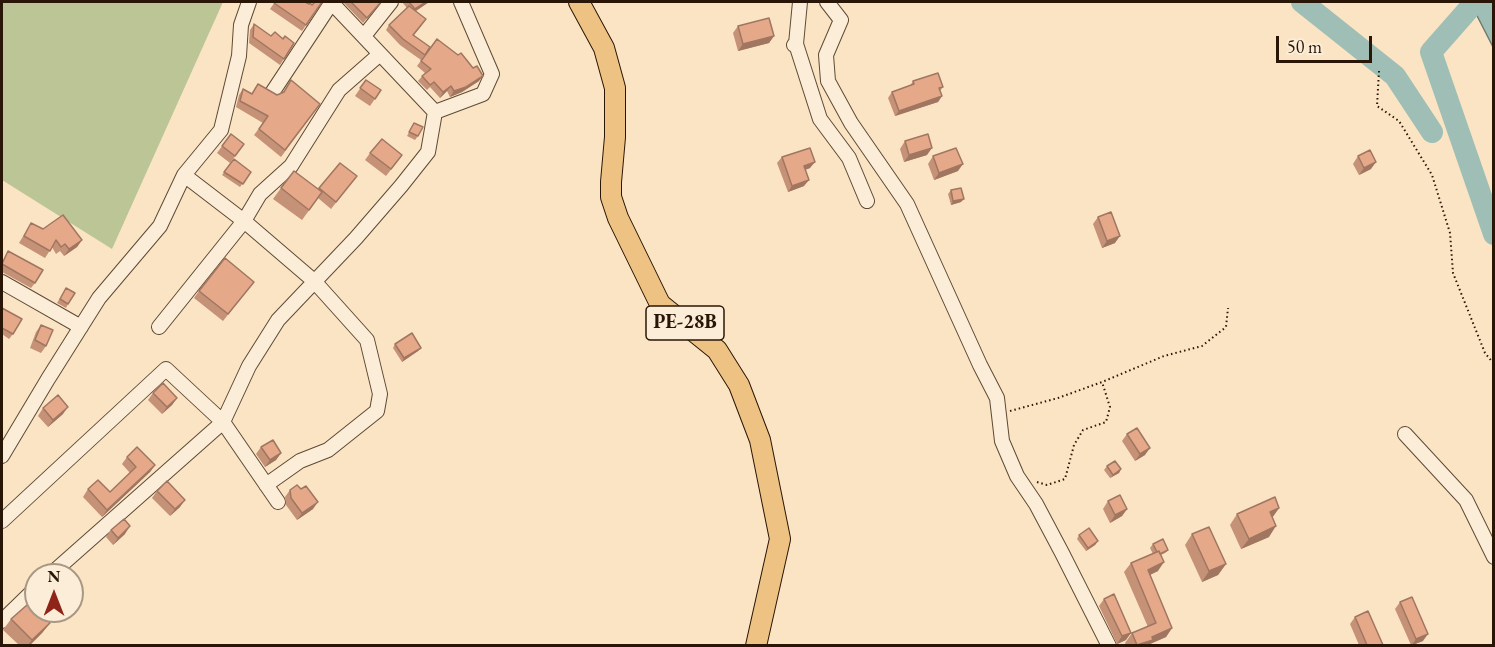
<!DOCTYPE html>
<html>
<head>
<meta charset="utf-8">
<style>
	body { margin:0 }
	#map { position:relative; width:1495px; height:647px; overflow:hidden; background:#fbe4c3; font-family:"EB Garamond",serif }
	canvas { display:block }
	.frame { position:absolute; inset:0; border:3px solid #2a1606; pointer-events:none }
	.north { position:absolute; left:24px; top:563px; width:60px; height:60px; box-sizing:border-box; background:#fcedd8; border:2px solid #a89784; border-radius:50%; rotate:0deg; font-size:16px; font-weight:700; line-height:24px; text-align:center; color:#2a1606 }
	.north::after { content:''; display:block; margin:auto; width:21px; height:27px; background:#8f2418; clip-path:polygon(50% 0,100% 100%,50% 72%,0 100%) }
	.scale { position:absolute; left:1276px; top:36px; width:96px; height:27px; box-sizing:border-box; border:3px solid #2a1606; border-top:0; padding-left:8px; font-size:18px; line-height:21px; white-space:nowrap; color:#2a1606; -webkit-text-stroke:4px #fcedd8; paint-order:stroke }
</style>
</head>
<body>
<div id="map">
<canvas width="1495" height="647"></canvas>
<div class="frame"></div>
<div class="north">N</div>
<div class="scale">50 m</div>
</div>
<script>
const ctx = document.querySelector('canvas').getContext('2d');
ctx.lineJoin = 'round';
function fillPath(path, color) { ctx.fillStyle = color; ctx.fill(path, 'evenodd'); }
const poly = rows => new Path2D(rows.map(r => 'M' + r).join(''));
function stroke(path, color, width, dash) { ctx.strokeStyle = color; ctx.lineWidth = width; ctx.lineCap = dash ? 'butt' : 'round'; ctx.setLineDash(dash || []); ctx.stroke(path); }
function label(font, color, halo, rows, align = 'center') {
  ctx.font = font + ' "EB Garamond",serif'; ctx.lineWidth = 4.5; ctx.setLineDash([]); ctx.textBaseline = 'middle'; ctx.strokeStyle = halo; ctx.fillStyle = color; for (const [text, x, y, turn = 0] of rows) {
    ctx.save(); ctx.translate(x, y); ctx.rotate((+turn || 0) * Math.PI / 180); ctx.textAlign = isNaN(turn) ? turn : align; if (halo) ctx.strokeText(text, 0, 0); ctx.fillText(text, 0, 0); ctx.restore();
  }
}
const green = poly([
	[2,2,223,2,112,249,2,180]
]);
const water = poly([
	[1470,2,1493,2,1493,47,1470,2]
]);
const river = poly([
	[1302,2,1395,76,1432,132],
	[1475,2,1431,52,1494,234]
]);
const path = poly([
	[1379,71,1377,106,1399,121,1432,175,1450,233,1453,273,1485,353,1494,364],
	[1010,411,1058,398,1102,382,1164,356,1202,346,1226,327,1228,308],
	[1037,482,1047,485,1065,479,1074,445,1083,430,1106,422,1110,407,1102,382]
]);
const minor = poly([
	[331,2,435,112,483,94,492,74,461,2],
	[827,2,841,20,826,55,828,81,851,123,907,204,980,365,997,398,1002,441,1017,476,1036,504,1062,553,1109,646],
	[364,36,391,2],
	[796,44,820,119,849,158,867,201],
	[794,45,796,44,800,2],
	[272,93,332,2],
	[184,175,244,221,314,281,367,340,380,394,377,411,328,450,300,461,266,485],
	[2,282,81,327],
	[159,327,244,221,260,194,291,166,339,90,380,54],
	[1405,434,1466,500,1494,557],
	[2,456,48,379,99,298,160,226,184,175,221,130,239,56,241,25,249,2],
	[2,521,166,369,223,422,278,502],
	[50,575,223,422,249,366,278,320,356,238,401,186,428,152,435,112],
	[2,621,36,588]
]);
const highway = poly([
	[579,2,604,48,615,88,615,137,611,182,611,197,618,218,660,304,717,350,739,385,760,440,780,539,756,646]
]);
const wall = poly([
	[275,2,312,5,322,2,302,31,270,9],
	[343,2,381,2,363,23],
	[402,2,429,2,416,11,422,25,414,35,430,47,421,60,400,45,386,30,389,25,407,8],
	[254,24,271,36,294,43,280,65,249,43,250,30],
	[738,26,774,36,769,43,738,51,733,33],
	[437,39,479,81,462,92,450,97,447,91,440,98,430,87,427,90,418,81,425,73,417,66],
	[366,80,381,90,370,106,355,96],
	[913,81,943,87,940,91,942,96,938,102,895,116,888,98,892,92,910,86],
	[258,84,277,95,320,104,281,157,254,135,263,123,236,107,239,95,243,89,252,94],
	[414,123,418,136,415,140,407,136],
	[231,134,244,144,230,163,217,153],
	[905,141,927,155,904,162,900,149],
	[370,153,397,162,386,176,365,160],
	[933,156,958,171,934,180,928,164],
	[1358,156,1371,169,1359,175,1353,164],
	[782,157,810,168,805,170,804,186,788,192,777,163],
	[234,159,251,172,240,187,222,175],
	[340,163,357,176,331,209,318,198,302,220,273,199,281,188,318,189],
	[951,190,961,202,951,205,948,194],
	[1098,217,1115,243,1102,248,1093,224],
	[31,223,43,229,82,240,77,247,64,256,60,251,56,254,52,247,45,258,19,243],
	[8,251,35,283,31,288,2,272,2,262],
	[254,282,223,321,194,298,199,291],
	[66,288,68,304,66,308,57,303],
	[2,308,13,334,9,339,2,334],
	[41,325,46,346,41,353,30,348,36,332],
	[395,344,418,351,402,362,393,348],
	[153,393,177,398,172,405,162,414,148,400],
	[43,408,63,414,48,427,38,416],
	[1127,434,1145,455,1135,461,1122,441],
	[261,447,281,453,276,460,265,467,256,454],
	[127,457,155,465,150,472,102,517,83,497,88,489,110,492,130,473,122,464],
	[1107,466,1121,469,1119,473,1110,478,1104,470],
	[290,490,313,509,297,520,286,505,285,497],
	[157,491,180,507,170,516,152,498],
	[1108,501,1127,509,1122,516,1110,523,1103,509],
	[1279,508,1272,518,1269,537,1241,549,1230,525,1237,514],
	[111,530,125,534,113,545,106,537],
	[1192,534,1226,564,1218,575,1202,582,1185,545],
	[1079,535,1098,541,1095,545,1086,551,1077,539],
	[1153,544,1168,550,1165,553,1161,555,1158,571,1150,575,1172,628,1166,637,1150,644,1149,645,1126,645,1125,643,1132,633,1148,627,1124,572,1131,563,1153,554,1150,548],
	[1104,599,1126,640,1117,644,1099,606],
	[1400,602,1423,641,1413,645,1411,645,1395,609],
	[38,611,50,623,42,633,30,645,19,645,3,630,11,619],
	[1355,617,1383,645,1359,645,1350,624]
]);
const shadedWall = poly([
	[426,2,429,2,411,14,415,9],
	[774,36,769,43,738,51,743,44],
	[483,76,479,81,462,92,450,97,454,91],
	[451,86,447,91,440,98,443,92],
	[942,96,938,102,895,116,899,111],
	[932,148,927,155,904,162,909,155],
	[815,162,810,168,799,172,804,166],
	[1376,162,1371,169,1359,175,1364,168],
	[963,164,958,171,934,180,939,173],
	[809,180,804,186,788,192,792,186],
	[964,199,961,202,951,205,953,201],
	[1120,236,1115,243,1102,248,1107,241],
	[82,240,77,247,64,256,69,249],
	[421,348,418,351,402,362,404,358],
	[177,398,172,405,162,414,167,407],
	[68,407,63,414,48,427,53,420],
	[1150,448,1145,455,1135,461,1140,454],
	[281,453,276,460,265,467,270,460],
	[155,465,150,472,102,517,107,510],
	[1121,469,1119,473,1110,478,1113,475],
	[185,500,180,507,170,516,175,509],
	[318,502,313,509,297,520,302,513],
	[1279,508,1272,518,1270,512],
	[1127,509,1122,516,1110,523,1115,515],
	[130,526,125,534,113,545,118,538],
	[1276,526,1269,537,1241,549,1249,539],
	[1098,541,1095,545,1086,551,1088,548],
	[1164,562,1158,571,1141,579,1148,570],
	[1226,564,1218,575,1202,582,1209,571],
	[50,623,42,633,30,645,28,645,32,640],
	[1172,628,1166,637,1150,644,1149,645,1138,645,1152,637],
	[1131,633,1126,640,1117,644,1122,636],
	[1428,634,1423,641,1412,645,1416,639]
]);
const building = poly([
	[275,2,305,2,309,4,310,3,312,5,315,2,322,2,306,25,274,3,275,2],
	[351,2,381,2,367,18,351,2],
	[409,2,426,2,415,9,409,2],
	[409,6,426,19,413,35,430,47,425,55,403,39,389,25,409,6],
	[769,18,774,36,743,44,738,26,769,18],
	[254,24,271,36,275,32,283,39,285,36,294,43,284,59,253,37,254,24],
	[437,39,458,55,461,53,473,68,477,66,483,76,466,87,454,91,451,86,443,92,434,82,430,85,422,76,431,69,421,61,437,39],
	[938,73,943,87,939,88,942,96,899,111,892,92,914,84,913,81,938,73],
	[291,80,320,104,285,150,259,129,268,116,240,101,243,89,252,94,258,84,277,95,284,92,291,80],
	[366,80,381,90,375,99,360,88,366,80],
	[414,123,423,127,418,136,409,132,414,123],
	[231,134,244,144,235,156,222,146,231,134],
	[928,134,932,148,909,155,905,141,928,134],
	[382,139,402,155,391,169,370,153,382,139],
	[810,148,815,162,804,166,809,180,792,186,782,157,810,148],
	[956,148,963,164,939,173,933,156,956,148],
	[1370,150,1376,162,1364,168,1358,156,1370,150],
	[234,159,251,172,243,184,224,172,234,159],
	[340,163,357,176,336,202,319,188,340,163],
	[294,171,322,192,309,210,281,188,294,171],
	[961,188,964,199,953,201,951,190,961,188],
	[1111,212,1120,236,1107,241,1098,217,1111,212],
	[63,215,82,240,69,249,65,244,61,247,56,240,50,251,24,236,31,223,43,229,63,215],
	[8,251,43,270,35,283,2,264,8,251],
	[225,258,254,282,228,314,199,291,225,258],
	[66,288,75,293,68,304,60,299,66,288],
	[2,308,22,319,13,334,2,328,2,308],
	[41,325,53,330,46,346,35,340,41,325],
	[412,333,421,348,404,358,395,344,412,333],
	[163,383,177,398,167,407,153,393,163,383],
	[58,395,68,407,53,420,43,408,58,395],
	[1137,428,1150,448,1140,454,1127,434,1137,428],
	[273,440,281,453,270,460,261,447,273,440],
	[137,447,155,465,107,510,88,489,98,480,110,492,136,467,127,457,137,447],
	[1115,461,1121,469,1113,475,1107,466,1115,461],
	[167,481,185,500,175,509,157,491,167,481],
	[297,485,301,489,306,486,318,502,302,513,291,498,290,490,297,485],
	[1120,495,1127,509,1115,515,1108,501,1120,495],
	[1275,497,1279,508,1270,512,1276,526,1249,539,1237,514,1275,497],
	[124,519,130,526,118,538,111,530,124,519],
	[1209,527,1226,564,1209,571,1192,534,1209,527],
	[1089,528,1098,541,1088,548,1079,535,1089,528],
	[1163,539,1168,550,1160,554,1159,551,1157,552,1153,544,1163,539],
	[1159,551,1164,562,1148,570,1172,628,1152,637,1153,640,1137,645,1132,633,1156,623,1131,563,1159,551],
	[1114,594,1131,633,1122,636,1104,599,1114,594],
	[1412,597,1428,634,1416,639,1400,602,1412,597],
	[35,598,36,611,38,611,50,623,32,640,11,619,35,598],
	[1368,611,1383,645,1367,645,1355,617,1368,611]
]);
const shields = [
	[685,323,78]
];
const shieldNames = [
	["PE-28B",685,323]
];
fillPath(green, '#bbc596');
fillPath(water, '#9fbeb6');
stroke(water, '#707b70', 1.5);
stroke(river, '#9fbeb6', 22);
stroke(minor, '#5e4a35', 16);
stroke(highway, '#2a1606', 22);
stroke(path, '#2a1606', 2, [1.5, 3]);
stroke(minor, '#fcedd8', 14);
stroke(highway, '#eec282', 20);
fillPath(wall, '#c59177');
fillPath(shadedWall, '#a07661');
fillPath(building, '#e5a98a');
stroke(building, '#a07661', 1.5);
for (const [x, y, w] of shields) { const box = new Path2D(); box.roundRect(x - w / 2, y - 17, w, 34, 4.5); ctx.fillStyle = '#fcedd8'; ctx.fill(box); stroke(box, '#2a1606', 1.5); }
label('bold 20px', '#2a1606', null, shieldNames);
</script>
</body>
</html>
